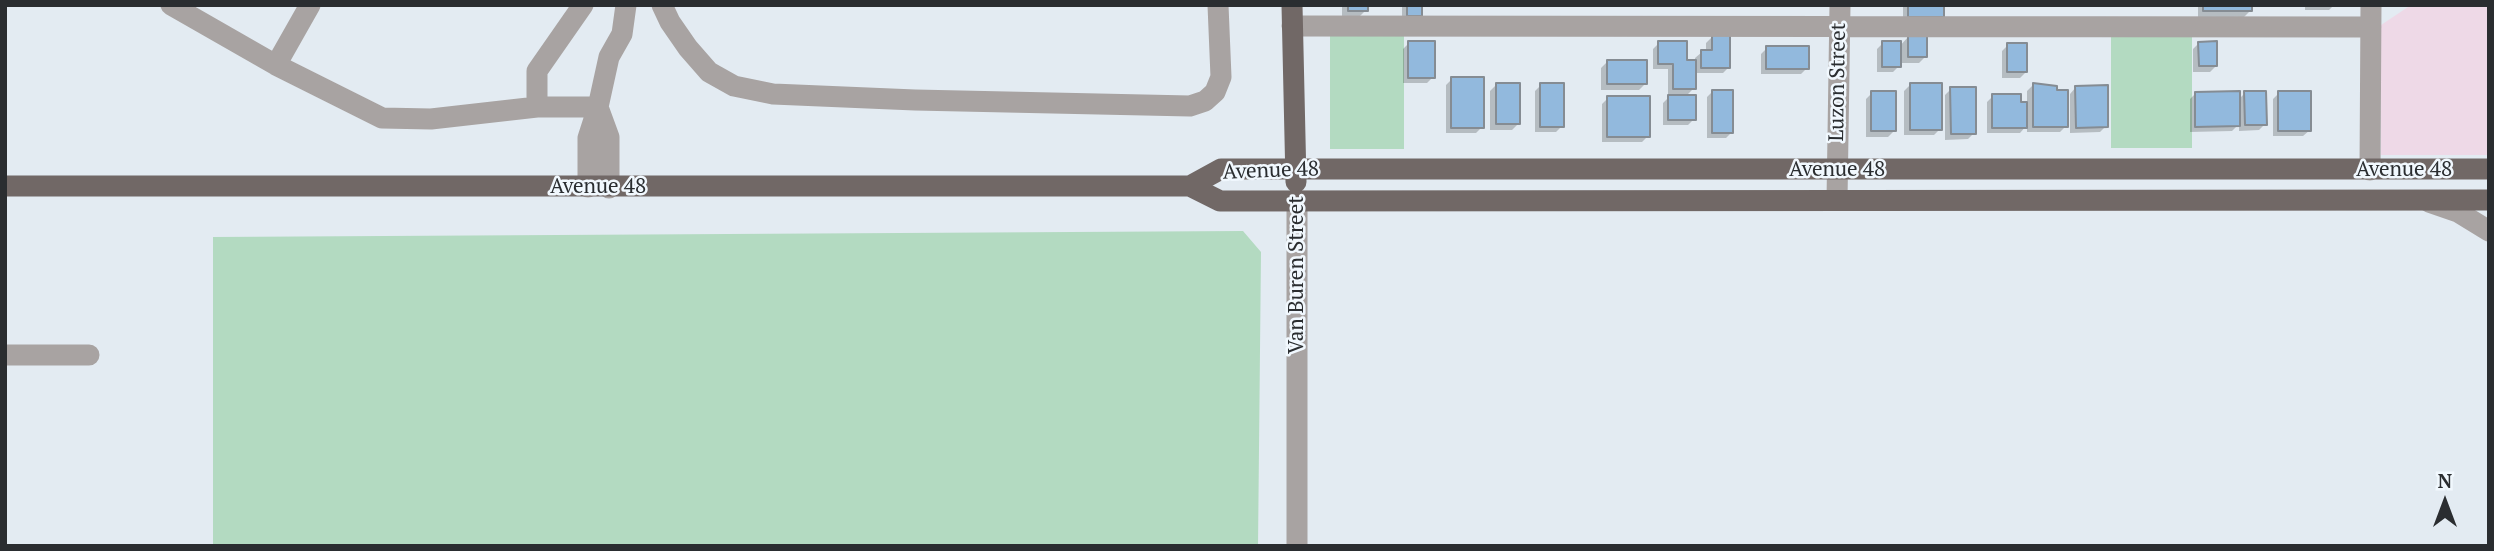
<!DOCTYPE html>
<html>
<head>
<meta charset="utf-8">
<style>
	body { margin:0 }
	#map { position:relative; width:2494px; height:551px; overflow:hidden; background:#e3ebf2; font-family:"PT Serif",serif }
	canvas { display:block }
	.frame { position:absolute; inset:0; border:7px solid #2a2d30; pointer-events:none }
	.north { position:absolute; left:2410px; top:467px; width:70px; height:70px; -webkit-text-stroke:5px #f1f8fe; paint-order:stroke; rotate:0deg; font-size:19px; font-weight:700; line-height:28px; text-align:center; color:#2a2d30 }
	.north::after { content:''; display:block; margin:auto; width:24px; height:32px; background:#2a2d30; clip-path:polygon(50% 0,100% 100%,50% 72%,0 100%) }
</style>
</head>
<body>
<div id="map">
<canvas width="2494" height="551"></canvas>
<div class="frame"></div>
<div class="north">N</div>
</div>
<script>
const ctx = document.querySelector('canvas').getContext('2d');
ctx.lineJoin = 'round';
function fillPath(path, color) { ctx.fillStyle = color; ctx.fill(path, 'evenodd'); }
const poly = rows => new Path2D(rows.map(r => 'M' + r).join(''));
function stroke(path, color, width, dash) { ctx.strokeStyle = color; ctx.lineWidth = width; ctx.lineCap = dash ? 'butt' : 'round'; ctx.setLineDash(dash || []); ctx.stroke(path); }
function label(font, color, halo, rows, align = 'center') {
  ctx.font = font + ' "PT Serif",serif'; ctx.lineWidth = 5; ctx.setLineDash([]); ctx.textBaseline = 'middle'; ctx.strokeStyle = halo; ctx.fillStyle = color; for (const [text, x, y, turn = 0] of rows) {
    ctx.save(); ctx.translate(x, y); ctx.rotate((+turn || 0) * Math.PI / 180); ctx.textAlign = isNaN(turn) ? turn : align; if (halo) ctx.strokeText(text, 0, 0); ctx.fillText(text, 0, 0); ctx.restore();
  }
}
const commercial = poly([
	[2411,5,2489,5,2489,155,2381,155,2381,25]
]);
const green = poly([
	[1330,34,1404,34,1404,149,1330,149],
	[2111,34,2192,34,2192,148,2111,148],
	[1243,231,1261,252,1258,546,213,546,213,237]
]);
const shadow = poly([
	[1342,5,1366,5,1366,10,1360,16,1342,16],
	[1402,5,1420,5,1402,21],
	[1903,5,1942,5,1903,23],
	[2198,5,2250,5,2250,11,2244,17,2198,17],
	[2305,5,2334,5,2329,10,2305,10],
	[1712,37,1729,67,1723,73,1694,73,1694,88,1685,97,1694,119,1688,125,1663,125,1663,103,1672,94,1668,94,1668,69,1653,69,1653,49,1659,43,1685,62,1695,62,1695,58,1702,52,1706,52,1706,43],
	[1908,37,1925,57,1919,63,1899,63,1899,66,1893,72,1877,72,1877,49,1883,43,1899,47],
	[1409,43,1433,77,1427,83,1403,83,1403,49],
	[2199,43,2216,66,2210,72,2193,72,2193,49],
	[2008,45,2026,72,2020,78,2002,78,2002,51],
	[1767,48,1807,68,1801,74,1761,74,1761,54],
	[1607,62,1645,84,1639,90,1601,90,1601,68],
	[1452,79,1482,127,1476,133,1446,133,1446,85],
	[1496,85,1518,124,1512,130,1490,130,1490,91],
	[1541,85,1562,126,1556,132,1535,132,1535,91],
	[1910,85,1940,129,1934,135,1904,135,1904,91],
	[2033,85,2066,126,2060,132,2027,132,2027,125,2020,133,1987,133,1987,102,1993,96,2019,104,2027,104,2027,91],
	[2076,87,2106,126,2100,132,2070,133,2070,94],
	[1951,89,1974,133,1968,139,1945,140,1945,95],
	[1713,91,1732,132,1726,138,1707,138,1707,97],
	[1872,93,1894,131,1888,137,1866,137,1866,99],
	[2196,93,2238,100,2245,93,2265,124,2259,130,2239,131,2239,124,2232,131,2190,132,2190,99],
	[2279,93,2310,130,2303,136,2273,136,2273,99],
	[1608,98,1648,136,1642,142,1602,142,1602,104]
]);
const building = poly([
	[1348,5,1368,5,1368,11,1348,11,1348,5],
	[1407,5,1422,5,1422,16,1407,16,1407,5],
	[1908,5,1944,5,1944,17,1908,17,1908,5],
	[2203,5,2252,5,2252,11,2203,11,2203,5],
	[1712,35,1730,35,1730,68,1701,68,1701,50,1712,50,1712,35],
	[1908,36,1927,36,1927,57,1908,57,1908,36],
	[1408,41,1435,41,1435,78,1408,78,1408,41],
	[1658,41,1687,41,1687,60,1696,60,1696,89,1673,89,1673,64,1658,64,1658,41],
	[1882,41,1901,41,1901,67,1882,67,1882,41],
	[2217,41,2217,66,2199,66,2198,42,2217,41],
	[2007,43,2027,43,2027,72,2007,72,2007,43],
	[1766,46,1809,46,1809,69,1766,69,1766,46],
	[1607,60,1647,60,1647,84,1607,84,1607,60],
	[1451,77,1484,77,1484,128,1451,128,1451,77],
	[1496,83,1520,83,1520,124,1496,124,1496,83],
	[1540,83,1564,83,1564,127,1540,127,1540,83],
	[1910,83,1942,83,1942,130,1910,130,1910,83],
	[2033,83,2057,86,2057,90,2068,90,2068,127,2033,127,2033,83],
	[2108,85,2108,127,2076,128,2075,86,2108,85],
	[1950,87,1976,87,1976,134,1951,134,1950,87],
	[1712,90,1733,90,1733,133,1712,133,1712,90],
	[1871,91,1896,91,1896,131,1871,131,1871,91],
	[2240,91,2240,126,2195,127,2195,92,2240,91],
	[2244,91,2266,91,2267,125,2245,125,2244,91],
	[2278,91,2311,91,2311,131,2278,131,2278,91],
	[1992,94,2021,94,2021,102,2027,102,2027,128,1992,128,1992,94],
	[1668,95,1696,95,1696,120,1668,120,1668,95],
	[1607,96,1650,96,1650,137,1607,137,1607,96]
]);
const minor = poly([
	[171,5,276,65,382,118,431,119,537,107,598,107],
	[662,5,670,22,688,48,709,72,734,86,773,94,915,100,1190,106,1205,101,1215,92,1221,77,1218,5],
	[1292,26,2371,27],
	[276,65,310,5],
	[537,107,537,71,583,5],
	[598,107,609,137,609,188],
	[2370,170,2371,5],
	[588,187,588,138,598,107,609,57,622,34,626,5],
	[1297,200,1297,546],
	[1837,200,1840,5],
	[2429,202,2458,212,2489,231],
	[5,355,89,355]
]);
const major = poly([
	[1292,5,1296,182],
	[5,186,1190,186,1220,201,2489,200],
	[1190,186,1221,169,2489,169]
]);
const streetNames = [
	["Luzon Street",1838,82,-89],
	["Avenue 48",1837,170],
	["Avenue 48",2404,170],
	["Avenue 48",1271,171,-2],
	["Avenue 48",598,187],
	["Van Buren Street",1297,275,-90]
];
fillPath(commercial, '#eed9e7');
fillPath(green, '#b3dac1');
fillPath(shadow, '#0003');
fillPath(building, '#92b9dd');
stroke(building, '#858c93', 2);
stroke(minor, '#a8a3a2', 21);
stroke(major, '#716866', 21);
label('21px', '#2a2d30', '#f1f8fe', streetNames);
</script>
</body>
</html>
